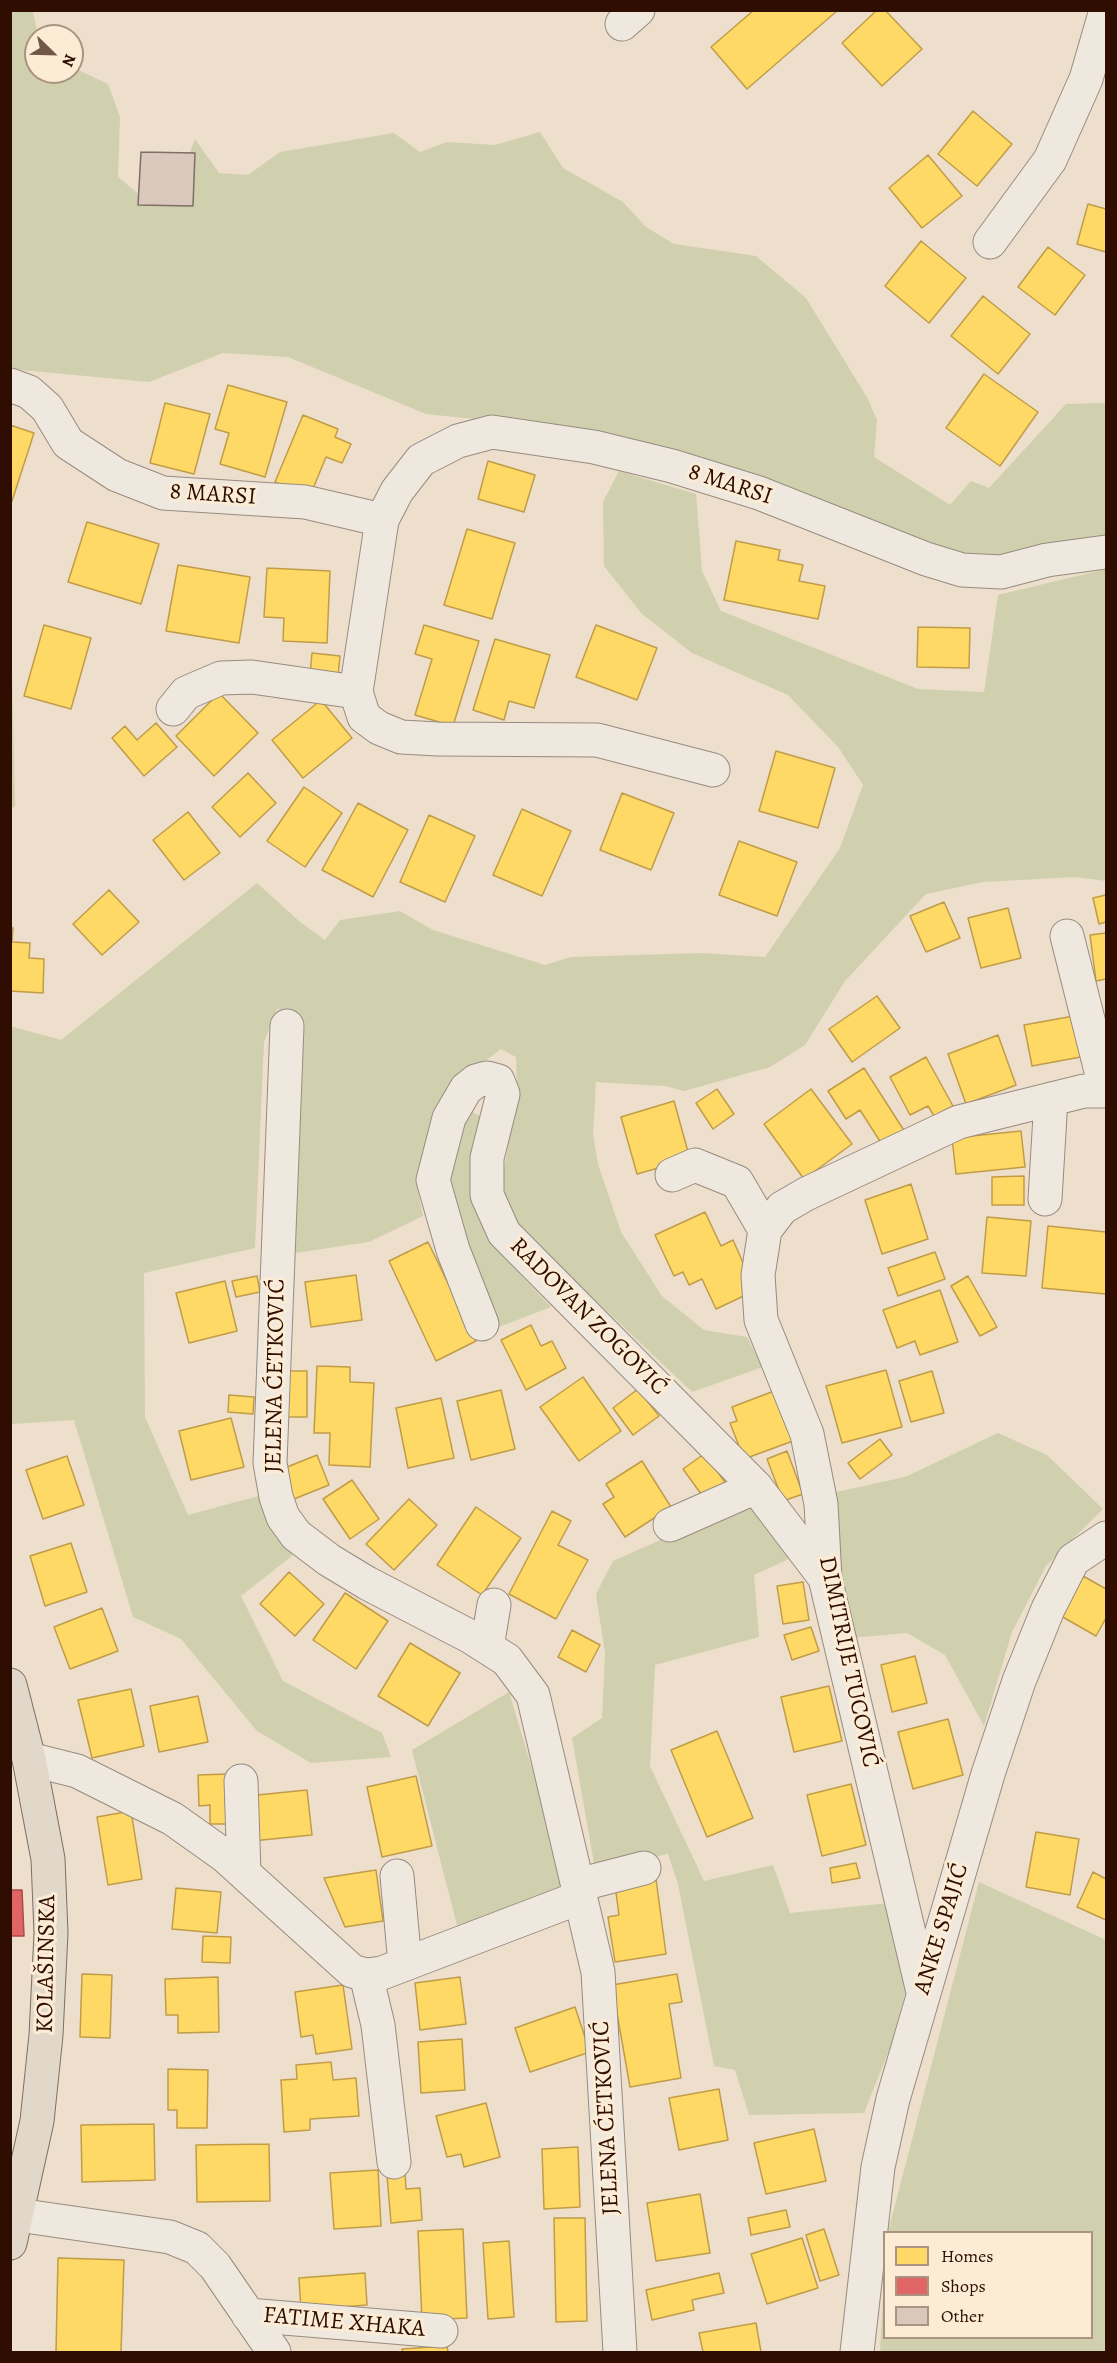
<!DOCTYPE html>
<html>
<head>
<meta charset="utf-8">
<style>
	body { margin:0 }
	#map { position:relative; width:1117px; height:2363px; overflow:hidden; background:#eddfcc; font-family:Alegreya,serif }
	canvas { display:block }
	.frame { position:absolute; inset:0; border:12px solid #2f0e01; pointer-events:none }
	.legend { position:absolute; left:883px; top:2231px; width:210px; height:108px; box-sizing:border-box; background:#fcecd5; border:2px solid #aa9380; margin:0; padding:8px 10px; list-style:none; font-size:18px; color:#2f0e01 }
	.legend li { display:flex; align-items:center; gap:12px; height:30px }
	.legend b { width:30px; border:2px solid #aa9380 }
	.north { position:absolute; left:24px; top:24px; width:60px; height:60px; box-sizing:border-box; background:#fcecd5; border:2px solid #aa9380; border-radius:50%; rotate:113deg; font-size:16px; font-weight:700; line-height:24px; text-align:center; color:#2f0e01 }
	.north::after { content:''; display:block; margin:auto; width:21px; height:27px; background:#725748; clip-path:polygon(50% 0,100% 100%,50% 72%,0 100%) }
</style>
</head>
<body>
<div id="map">
<canvas width="1117" height="2363"></canvas>
<div class="frame"></div>
<ul class="legend">
<li><b style="height:16px;background:#ffd966"></b>Homes</li>
<li><b style="height:16px;background:#e06666"></b>Shops</li>
<li><b style="height:16px;background:#dac8bc"></b>Other</li>
</ul>
<div class="north">N</div>
</div>
<script>
const ctx = document.querySelector('canvas').getContext('2d');
ctx.lineJoin = 'round';
function fillPath(path, color) { ctx.fillStyle = color; ctx.fill(path, 'evenodd'); }
const poly = rows => new Path2D(rows.map(r => 'M' + r).join(''));
function stroke(path, color, width, dash) { ctx.strokeStyle = color; ctx.lineWidth = width; ctx.lineCap = dash ? 'butt' : 'round'; ctx.setLineDash(dash || []); ctx.stroke(path); }
function label(font, color, halo, rows, align = 'center') {
  ctx.font = font + ' Alegreya,serif'; ctx.lineWidth = 6; ctx.setLineDash([]); ctx.textBaseline = 'middle'; ctx.strokeStyle = halo; ctx.fillStyle = color; for (const [text, x, y, turn = 0] of rows) {
    ctx.save(); ctx.translate(x, y); ctx.rotate((+turn || 0) * Math.PI / 180); ctx.textAlign = isNaN(turn) ? turn : align; if (halo) ctx.strokeText(text, 0, 0); ctx.fillText(text, 0, 0); ctx.restore();
  }
}
const green = poly([
	[10,11,33,11,38,36,36,72,72,72,72,67,108,84,120,117,118,177,147,201,176,191,195,139,219,173,248,175,280,152,394,133,420,152,447,142,495,145,540,132,563,168,623,202,646,227,674,244,756,256,806,298,868,399,877,420,874,457,950,505,971,481,989,488,1066,404,1106,403,1106,537,1000,558,958,560,504,422,426,414,288,357,223,353,149,382,11,369],
	[619,471,696,494,702,571,721,611,918,689,984,692,998,595,1106,569,1106,881,1075,877,983,882,926,894,845,981,805,1045,770,1067,684,1091,665,1086,596,1082,593,1135,598,1164,621,1232,662,1296,704,1330,747,1337,763,1367,692,1392,516,1225,501,1189,517,1091,516,1057,501,1049,460,1080,429,1132,416,1181,423,1216,369,1242,295,1253,299,1012,277,1009,264,1042,255,1248,144,1273,145,1417,188,1515,262,1495,293,1555,241,1596,283,1681,382,1733,391,1757,311,1763,257,1731,181,1639,133,1617,74,1420,11,1424,10,1026,61,1040,257,883,299,921,325,940,340,920,400,911,433,930,545,965,571,957,703,953,765,957,840,848,863,785,838,747,788,695,692,653,642,614,604,566,603,502],
	[11,626,15,807,11,808,10,626],
	[472,1112,481,1116,488,1227,502,1255,551,1307,499,1327,449,1194,448,1171,461,1118],
	[998,1433,1047,1455,1103,1509,1046,1566,1012,1632,984,1726,945,1655,907,1633,849,1638,832,1493,905,1477],
	[748,1501,789,1559,754,1575,759,1637,655,1665,650,1766,704,1881,773,1865,790,1913,890,1903,907,1986,891,2045,864,2113,749,2115,735,2070,714,2066,678,1884,668,1854,595,1869,572,1738,602,1718,605,1653,596,1594,613,1561],
	[509,1692,568,1889,458,1929,412,1750],
	[979,1882,1106,1940,1106,2352,880,2352,884,2281,884,2338,1092,2338,1092,2232,888,2232]
]);
const homes = poly([
	[754,10,838,10,747,89,711,47,754,10],
	[877,10,885,10,922,49,882,86,842,43,877,10],
	[973,111,1012,144,977,186,938,154,973,111],
	[928,155,962,196,922,228,889,188,928,155],
	[1088,204,1106,209,1106,252,1077,244,1088,204],
	[921,241,966,278,929,323,885,286,921,241],
	[1048,247,1085,275,1055,315,1018,287,1048,247],
	[983,296,1030,334,998,374,951,336,983,296],
	[984,374,1038,412,1000,466,946,428,984,374],
	[228,385,287,402,265,477,220,464,229,433,215,429,228,385],
	[165,403,210,414,194,474,150,463,165,403],
	[303,415,338,429,335,437,351,444,342,463,326,457,310,496,275,482,303,415],
	[10,425,34,433,12,501,10,501,10,425],
	[488,461,535,475,524,512,478,499,488,461],
	[87,522,159,544,141,604,68,582,87,522],
	[467,529,515,543,492,619,444,605,467,529],
	[736,541,780,550,778,560,803,565,799,581,825,586,818,619,724,600,736,541],
	[178,565,250,577,239,643,166,631,178,565],
	[267,568,330,571,327,643,283,641,284,618,264,617,267,568],
	[44,625,91,638,71,709,24,696,44,625],
	[424,625,479,641,453,726,415,715,432,659,415,654,424,625],
	[596,625,657,648,637,700,576,677,596,625],
	[918,627,970,628,969,668,917,667,918,627],
	[495,639,550,655,534,708,509,701,504,720,473,710,495,639],
	[312,653,340,656,338,677,310,675,312,653],
	[219,693,258,733,214,776,176,736,219,693],
	[321,700,352,738,303,778,272,740,321,700],
	[156,723,177,747,144,776,112,738,125,726,137,740,156,723],
	[776,751,835,768,818,828,759,811,776,751],
	[248,773,276,803,240,837,212,807,248,773],
	[304,787,342,813,305,867,267,841,304,787],
	[622,793,674,813,651,870,600,850,622,793],
	[358,803,408,830,373,897,322,870,358,803],
	[522,809,571,831,542,896,493,875,522,809],
	[188,812,220,853,184,880,153,840,188,812],
	[429,815,475,836,445,902,400,882,429,815],
	[739,841,797,862,777,916,719,895,739,841],
	[109,890,139,922,102,955,73,924,109,890],
	[1106,895,1106,922,1099,924,1093,898,1106,895],
	[944,902,960,938,926,952,910,916,944,902],
	[1008,908,1021,958,981,968,968,918,1008,908],
	[10,927,13,928,12,942,30,943,29,958,44,959,43,993,10,991,10,927],
	[1106,933,1106,979,1096,981,1090,935,1106,933],
	[877,996,900,1028,852,1062,829,1029,877,996],
	[1079,1015,1086,1056,1032,1066,1024,1025,1079,1015],
	[998,1035,1016,1085,966,1104,948,1054,998,1035],
	[926,1057,953,1106,934,1116,928,1106,910,1115,890,1077,926,1057],
	[864,1068,905,1132,883,1146,860,1110,846,1119,828,1091,864,1068],
	[717,1089,734,1114,713,1129,696,1103,717,1089],
	[811,1089,852,1144,804,1179,764,1124,811,1089],
	[674,1101,690,1159,637,1174,621,1117,674,1101],
	[1021,1131,1025,1167,956,1174,952,1138,1021,1131],
	[1024,1176,1024,1205,992,1205,992,1177,1024,1176],
	[911,1184,928,1239,882,1254,865,1200,911,1184],
	[705,1212,721,1246,733,1240,748,1274,750,1293,716,1309,702,1279,689,1285,683,1272,674,1276,655,1235,705,1212],
	[987,1217,1031,1221,1026,1276,982,1273,987,1217],
	[1048,1226,1106,1232,1106,1294,1042,1288,1048,1226],
	[428,1242,476,1341,436,1361,389,1261,428,1242],
	[935,1252,945,1279,898,1296,888,1268,935,1252],
	[356,1275,362,1320,311,1327,305,1282,356,1275],
	[257,1276,260,1292,236,1297,232,1281,257,1276],
	[968,1276,997,1327,980,1336,951,1286,968,1276],
	[225,1281,237,1331,189,1343,176,1293,225,1281],
	[940,1290,958,1342,920,1355,915,1341,897,1348,883,1310,940,1290],
	[531,1325,541,1346,552,1341,566,1368,526,1390,501,1340,531,1325],
	[317,1366,350,1367,350,1382,374,1383,370,1467,329,1465,330,1433,314,1433,317,1366],
	[886,1370,902,1427,842,1443,826,1386,886,1370],
	[281,1371,307,1371,307,1417,281,1417,281,1371],
	[932,1371,944,1413,911,1422,899,1381,932,1371],
	[583,1377,621,1431,579,1461,540,1407,583,1377],
	[638,1389,659,1416,633,1435,613,1408,638,1389],
	[501,1390,515,1449,471,1460,457,1401,501,1390],
	[774,1391,793,1441,744,1459,730,1423,737,1421,732,1407,774,1391],
	[229,1395,254,1397,253,1414,228,1412,229,1395],
	[441,1398,454,1458,408,1468,396,1408,441,1398],
	[231,1418,244,1467,191,1480,179,1431,231,1418],
	[880,1439,892,1455,860,1479,848,1463,880,1439],
	[787,1451,803,1494,783,1501,767,1459,787,1451],
	[704,1454,725,1482,704,1498,683,1469,704,1454],
	[317,1455,329,1485,294,1499,282,1469,317,1455],
	[67,1456,84,1505,43,1519,26,1470,67,1456],
	[642,1461,671,1507,625,1537,603,1504,614,1497,606,1484,642,1461],
	[352,1480,379,1519,350,1539,323,1499,352,1480],
	[409,1499,437,1525,394,1570,366,1544,409,1499],
	[476,1507,521,1538,482,1595,437,1565,476,1507],
	[552,1511,571,1521,558,1545,588,1560,556,1619,509,1594,552,1511],
	[71,1543,87,1592,45,1606,30,1556,71,1543],
	[289,1572,324,1604,295,1636,260,1604,289,1572],
	[1083,1576,1106,1589,1106,1618,1096,1636,1061,1616,1083,1576],
	[803,1582,809,1620,783,1624,777,1586,803,1582],
	[345,1593,388,1621,356,1669,313,1640,345,1593],
	[102,1608,118,1651,70,1669,54,1627,102,1608],
	[811,1627,819,1651,792,1660,784,1635,811,1627],
	[572,1630,600,1645,586,1672,558,1657,572,1630],
	[410,1643,460,1673,428,1726,378,1696,410,1643],
	[915,1656,927,1703,892,1712,881,1665,915,1656],
	[829,1686,842,1741,794,1752,781,1697,829,1686],
	[131,1689,144,1746,92,1758,78,1700,131,1689],
	[198,1696,208,1742,159,1752,150,1706,198,1696],
	[948,1719,963,1775,913,1789,898,1732,948,1719],
	[717,1731,753,1818,707,1837,671,1750,717,1731],
	[228,1774,230,1824,210,1824,210,1805,199,1806,198,1775,228,1774],
	[416,1776,432,1846,382,1857,367,1787,416,1776],
	[851,1784,866,1845,822,1856,807,1795,851,1784],
	[307,1790,312,1835,252,1841,247,1796,307,1790],
	[131,1811,142,1879,108,1885,97,1817,131,1811],
	[1036,1832,1079,1839,1070,1895,1026,1887,1036,1832],
	[856,1863,860,1878,832,1883,830,1868,856,1863],
	[376,1870,383,1921,345,1927,324,1878,376,1870],
	[1093,1872,1106,1879,1106,1920,1077,1907,1093,1872],
	[656,1879,666,1954,615,1962,608,1917,619,1915,615,1885,656,1879],
	[176,1888,221,1892,217,1933,172,1929,176,1888],
	[203,1936,231,1937,230,1963,202,1962,203,1936],
	[82,1974,112,1975,110,2038,80,2037,82,1974],
	[677,1974,682,2002,669,2004,681,2078,630,2087,612,1985,677,1974],
	[218,1977,219,2032,178,2033,178,2015,166,2015,165,1979,218,1977],
	[460,1977,466,2024,420,2030,415,1983,460,1977],
	[343,1985,352,2049,316,2054,313,2035,301,2037,295,1992,343,1985],
	[575,2007,590,2052,530,2072,515,2028,575,2007],
	[462,2039,465,2090,421,2093,418,2042,462,2039],
	[331,2062,333,2080,356,2078,359,2116,310,2119,310,2130,284,2132,281,2080,297,2079,296,2065,331,2062],
	[168,2069,208,2070,207,2128,177,2128,177,2110,168,2110,168,2069],
	[719,2089,728,2140,679,2150,669,2098,719,2089],
	[486,2103,500,2157,464,2167,461,2154,447,2157,436,2116,486,2103],
	[154,2124,155,2180,82,2182,81,2125,154,2124],
	[814,2129,826,2181,766,2194,754,2143,814,2129],
	[269,2144,270,2201,197,2202,196,2145,269,2144],
	[578,2147,580,2207,544,2209,542,2149,578,2147],
	[378,2170,381,2226,334,2229,330,2173,378,2170],
	[405,2173,406,2189,420,2188,422,2220,391,2223,387,2175,405,2173],
	[700,2194,710,2253,656,2261,647,2203,700,2194],
	[786,2210,790,2227,751,2235,748,2218,786,2210],
	[554,2218,585,2218,587,2321,556,2322,554,2218],
	[463,2229,467,2318,422,2320,418,2231,463,2229],
	[824,2229,839,2275,820,2281,806,2235,824,2229],
	[802,2238,818,2288,767,2304,751,2254,802,2238],
	[509,2241,514,2317,488,2319,483,2243,509,2241],
	[58,2258,124,2260,121,2352,56,2352,58,2258],
	[365,2273,367,2305,301,2310,299,2278,365,2273],
	[719,2273,724,2293,692,2300,694,2310,652,2320,646,2290,719,2273],
	[756,2323,761,2352,703,2352,699,2333,756,2323],
	[447,2346,448,2352,403,2352,402,2349,447,2346]
]);
const shops = poly([
	[10,1890,22,1890,24,1936,10,1936,10,1890]
]);
const building = poly([
	[141,152,195,153,193,206,138,205,141,152]
]);
const minor = poly([
	[622,24,638,10],
	[990,242,1050,160,1086,79,1106,10],
	[10,385,29,392,47,408,68,443,117,475,163,493,305,502,382,520,356,692,364,717,379,728,401,737,438,739,597,740,713,770],
	[382,520,397,491,421,460,458,441,492,432,594,447,672,466,759,493,926,559,962,570,1001,572,1047,560,1106,552],
	[173,709,186,693,221,678,252,677,356,692],
	[287,1026,270,1463,276,1497,283,1517,296,1535,329,1560,367,1583,471,1637,507,1660,533,1695,598,1972,620,2352],
	[672,1175,695,1165,737,1182,765,1230],
	[1045,1199,1051,1099],
	[482,1324,453,1250,433,1180,449,1118,466,1089,476,1081,487,1078,498,1081,503,1094,487,1158,487,1195,504,1233,756,1487,825,1578],
	[670,1525,756,1487],
	[487,1647,494,1605],
	[29,1759,77,1771,173,1819,225,1856,352,1971,366,1975,382,1973,581,1897],
	[241,1781,244,1873],
	[397,1876,405,1964],
	[578,1885,644,1868],
	[366,1975,378,2025,394,2162],
	[923,1992,825,1578,821,1504,807,1434,761,1320,758,1275,765,1230,782,1208,806,1194,959,1122,1084,1091,1106,1091,1067,936],
	[18,2215,170,2237,197,2248,215,2266,274,2352],
	[248,2315,441,2331],
	[857,2352,878,2167,893,2099,988,1774,1019,1681,1048,1609,1073,1560,1106,1538]
]);
const major = poly([
	[10,1685,29,1759,48,1859,51,1933,46,2035,37,2121,10,2243]
]);
const streetNames = [
	["8 MARSI",730,485,18],
	["8 MARSI",213,495,4],
	["RADOVAN ZOGOVIĆ",588,1317,45],
	["JELENA ĆETKOVIĆ",276,1376,-89],
	["DIMITRIJE TUCOVIĆ",848,1662,78],
	["ANKE SPAJIĆ",942,1929,-73],
	["KOLAŠINSKA",47,1964,-89],
	["JELENA ĆETKOVIĆ",607,2118,-93],
	["FATIME XHAKA",344,2323,5]
];
fillPath(green, '#d0d0ae');
fillPath(homes, '#ffd966');
stroke(homes, '#c19c48', 1.5);
fillPath(shops, '#e06666');
stroke(shops, '#ab4c48', 1.5);
fillPath(building, '#dac8bc');
stroke(building, '#7c6f65', 1.5);
stroke(minor, '#988b7f', 35);
stroke(major, '#7c6f65', 35);
stroke(minor, '#efe8df', 33);
stroke(major, '#e2d8c9', 33);
label('24px', '#2f0e01', '#fcecd5', streetNames);
</script>
</body>
</html>
